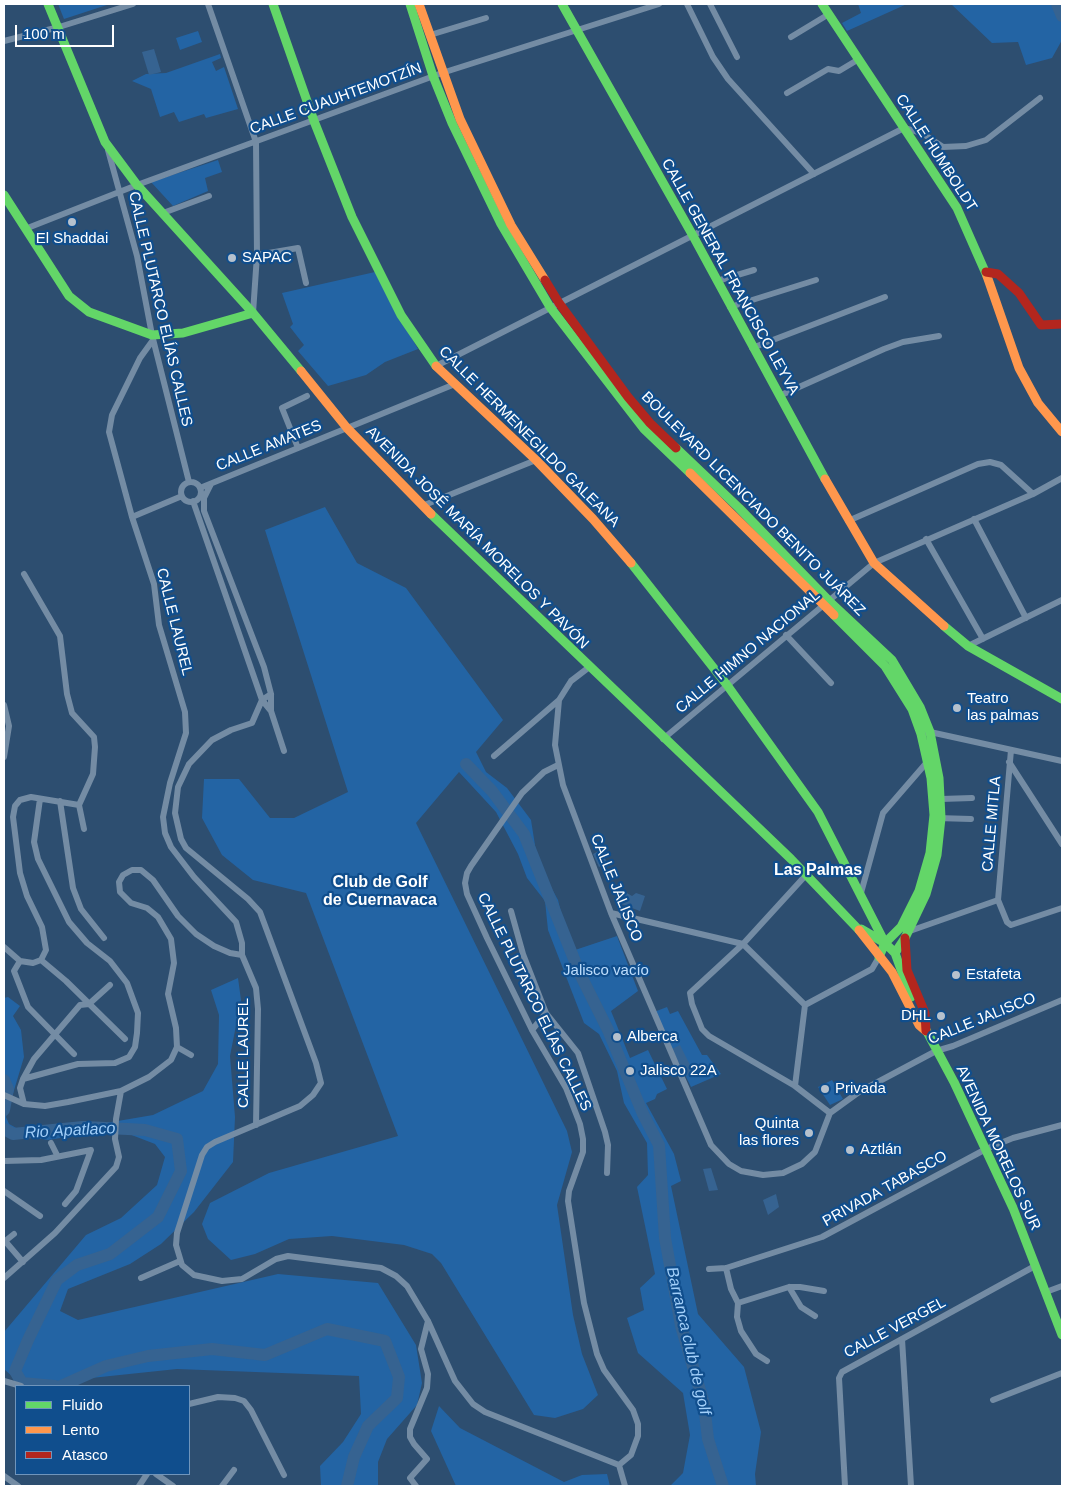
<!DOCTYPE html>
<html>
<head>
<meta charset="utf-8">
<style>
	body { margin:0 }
	#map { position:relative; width:1066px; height:1490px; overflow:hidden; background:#2d4e70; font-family:Arial,sans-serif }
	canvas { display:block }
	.frame { position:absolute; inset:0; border:5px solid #fff; pointer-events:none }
	.legend { position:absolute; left:15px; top:1385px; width:175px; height:90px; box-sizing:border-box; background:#104e8d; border:1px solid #7095bb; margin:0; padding:6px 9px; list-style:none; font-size:15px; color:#fff }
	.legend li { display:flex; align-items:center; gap:10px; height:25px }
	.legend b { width:25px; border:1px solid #7095bb }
	.scale { position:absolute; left:15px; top:25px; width:99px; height:22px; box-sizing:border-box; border:2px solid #fff; border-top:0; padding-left:6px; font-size:15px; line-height:18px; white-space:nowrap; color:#fff; -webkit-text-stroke:4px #104e8d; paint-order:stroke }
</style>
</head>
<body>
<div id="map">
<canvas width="1066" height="1490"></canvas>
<div class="frame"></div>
<ul class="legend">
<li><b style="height:6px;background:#63d668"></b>Fluido</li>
<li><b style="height:6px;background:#ff974d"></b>Lento</li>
<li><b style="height:6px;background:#b3261e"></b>Atasco</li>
</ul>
<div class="scale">100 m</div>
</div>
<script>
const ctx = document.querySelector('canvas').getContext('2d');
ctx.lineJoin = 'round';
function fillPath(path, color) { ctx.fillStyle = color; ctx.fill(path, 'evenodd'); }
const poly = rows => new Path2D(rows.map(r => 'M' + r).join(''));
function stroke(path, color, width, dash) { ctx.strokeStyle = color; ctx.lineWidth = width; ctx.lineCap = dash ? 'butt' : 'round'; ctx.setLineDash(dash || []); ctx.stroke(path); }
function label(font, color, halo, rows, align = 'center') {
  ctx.font = font + ' Arial,sans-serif'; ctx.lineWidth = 4.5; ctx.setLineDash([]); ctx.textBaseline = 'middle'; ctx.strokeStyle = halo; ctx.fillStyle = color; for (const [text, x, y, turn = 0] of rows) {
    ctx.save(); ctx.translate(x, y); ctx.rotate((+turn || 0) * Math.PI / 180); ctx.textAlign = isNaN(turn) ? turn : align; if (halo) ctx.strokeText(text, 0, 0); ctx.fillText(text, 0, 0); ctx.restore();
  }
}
const green = poly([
	[58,4,110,4,64,19],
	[858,4,907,4,847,31,842,23,861,13],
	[951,4,1062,4,1062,40,1052,58,1026,65,1018,42,992,43],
	[198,31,202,42,180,50,176,38],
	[220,54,221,58,212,62,216,71,224,67,238,109,206,118,204,114,179,122,174,112,160,117,151,89,132,81,146,74,166,73],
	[218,160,222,172,205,178,208,191,173,206,151,182],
	[375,272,418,349,385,362,366,375,328,386,298,351,304,345,290,327,293,324,282,293],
	[325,507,357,563,406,588,503,720,476,752,486,772,507,788,531,820,538,864,558,900,570,949,575,950,617,936,638,991,611,1011,630,1058,648,1050,667,1089,657,1094,655,1099,646,1103,674,1154,681,1181,671,1186,698,1314,744,1367,761,1432,755,1474,756,1486,670,1486,683,1473,690,1435,683,1393,638,1353,627,1318,644,1310,640,1288,655,1274,637,1187,648,1175,647,1143,624,1103,617,1071,599,1034,584,1023,548,930,545,901,527,878,518,854,496,812,459,772,416,823,567,1131,572,1152,557,1205,573,1315,582,1354,598,1395,583,1409,555,1418,534,1415,441,1263,432,1254,404,1245,332,1236,289,1239,255,1254,231,1260,208,1239,202,1224,210,1203,269,1173,398,1136,306,893,253,880,222,855,202,818,204,779,239,779,270,818,294,818,348,792,265,530],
	[238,978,241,1000,230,1056,235,1117,233,1162,194,1212,161,1244,130,1264,68,1289,60,1311,78,1320,278,1274,378,1283,416,1345,422,1383,417,1405,387,1439,378,1462,378,1486,321,1486,320,1466,343,1442,361,1414,359,1376,177,1369,53,1382,13,1377,4,1369,4,1332,86,1235,121,1218,157,1185,165,1157,155,1144,129,1134,111,1130,48,1140,4,1133,4,998,8,997,20,1006,13,1016,21,1030,24,1057,6,1117,9,1124,20,1130,100,1124,153,1115,203,1091,218,1064,219,1015,211,990],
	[667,1007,670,1014,678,1011,702,1055,707,1055,721,1074,691,1087,654,1012],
	[832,1080,843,1099,830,1105,818,1087],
	[439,1406,460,1428,564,1482,582,1475,607,1474,610,1486,456,1486,431,1431]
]);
const water = poly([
	[154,49,161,72,149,75,142,52],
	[604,848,608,854,603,856,608,863,599,867,593,854],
	[625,892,632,896,636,893,645,896,640,911,621,904],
	[680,1045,694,1073,686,1076,672,1049],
	[711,1168,718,1190,709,1191,703,1169],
	[776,1194,779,1207,768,1215,763,1200]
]);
const river = poly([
	[1057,4,1062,16],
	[466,764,492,791,524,834,580,974,608,1030,643,1114,659,1145,665,1238,681,1326,704,1404,708,1439,723,1486],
	[4,1080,8,1089,4,1110],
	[4,1129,13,1134,83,1127,128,1129,145,1130,177,1139,181,1171,158,1217,110,1254,77,1265,57,1280,28,1340,15,1371,22,1383,55,1386],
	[61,1386,106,1366,148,1356,212,1349,265,1355,327,1329,385,1341,399,1377,397,1398,368,1426,354,1457,347,1486]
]);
const street = poly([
	[208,4,256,142,257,255,253,313],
	[687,4,713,57,728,79,814,174],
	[710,4,737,57],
	[430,35,486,18],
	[791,37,829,14],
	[4,41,59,27,133,4],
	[787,93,828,69,839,71,859,59],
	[108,150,137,256,152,335,189,482],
	[163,213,209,196],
	[25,229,137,185,442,73,659,4],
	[257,255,298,248,306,283],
	[717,281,754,270],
	[730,307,816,280],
	[752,348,885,297],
	[436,366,904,128,922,133,943,147,966,146,986,140,1040,98],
	[779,396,884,349,903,342,939,336],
	[298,448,282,408,307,396],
	'181 492a10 10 0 1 1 20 0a10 10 0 1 1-20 0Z',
	[211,484,204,498,204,511,264,667,271,694,271,711],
	[200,488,455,384],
	[193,501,262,700,271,711,284,751],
	[422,506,536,460],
	[132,517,182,496],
	[974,519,1026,618],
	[848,521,978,464,990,462,1001,465,1033,494],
	[926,539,983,639],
	[24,574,60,636,67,694,72,713,94,737,95,747,93,774,79,805],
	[786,635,831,683],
	[968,646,1062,600],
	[588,668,571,681,559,700,555,745,563,785,611,913,711,1145,729,1164,741,1171,763,1175,783,1173,802,1164,815,1152,830,1113,859,1092,936,1051,953,1046,1062,1000],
	[271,694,262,700,252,723,231,730,212,740,189,764,178,787,175,813,181,839,186,848,248,899,260,912,316,1063,321,1083,313,1095,300,1106,215,1142,207,1147,202,1155,177,1233,176,1245,182,1265,194,1275,222,1281,242,1279,276,1259,288,1256,381,1268,396,1276,407,1286,428,1321,455,1381,473,1404,485,1412,619,1465],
	[4,705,9,726,4,757],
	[921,734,930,732,1062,761],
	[663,739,874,563,1033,494,1062,478],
	[1011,750,998,900,1007,922,1011,925,1062,908],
	[494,756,559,700],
	[1009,762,1062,844],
	[558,765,544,772,522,793,471,866,467,873,465,883,467,894,487,938,532,1030,566,1088,580,1124,583,1139,583,1152,569,1191,568,1201,584,1303,597,1354,604,1370,633,1410,638,1424,638,1436,631,1455,619,1465],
	[941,799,972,798],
	[60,801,73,888,81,909,104,938],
	[79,805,84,829],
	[937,818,971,819],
	[806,875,743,944,690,993,692,1004,702,1029,709,1036,795,1086,830,1113],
	[861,893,883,813,928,761],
	[511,911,523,954,546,1013,578,1053,605,1132,608,1145,607,1173],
	[611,913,743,944,805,1005],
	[907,932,998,900],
	[4,947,20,961,33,963,41,960,46,950,42,927,27,896,20,873,13,817,15,806,20,800,31,797,79,805],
	[242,955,256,988,258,1009,256,1125],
	[41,960,66,981,125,1039],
	[20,961,14,971,28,1007,74,1054],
	[805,1005,872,969,879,957],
	[532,1030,546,1013],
	[177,1047,191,1055],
	[23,1079,34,1059,80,1005,89,1004,110,985],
	[795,1086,805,1005],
	[4,1095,24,1104,45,1106,68,1102,121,1091,149,1077,171,1060,177,1047,176,1028,168,994,174,963,171,939,158,917,147,908,131,903,120,892,119,882,123,875,132,870,141,870,153,880,178,916,196,934,214,946,230,953,242,955,242,943,236,922,194,877,171,847,165,833,163,817,170,783,186,733,185,712,159,625,154,584,132,517,109,432,112,415,140,358,153,340],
	[24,1104,20,1088,23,1079,78,1064,115,1063,129,1057,135,1047,137,1033,138,1013,127,983,110,961,87,943,69,922,38,859,34,842,40,799],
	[51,1143,57,1155],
	[4,1161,41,1160,91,1150,76,1191,65,1204],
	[4,1191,40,1216],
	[5,1241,23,1262],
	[4,1242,14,1234],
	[726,1268,731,1289,738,1303,737,1317,741,1331,756,1354,767,1361],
	[709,1269,726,1268,822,1237,986,1149,1013,1138,1062,1125],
	[4,1278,55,1233,116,1167,119,1157,115,1139,116,1119,121,1091],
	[141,1278,180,1261],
	[789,1287,801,1307,815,1316],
	[1046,1292,1062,1286],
	[738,1303,789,1287,800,1287,824,1291],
	[902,1339,911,1486],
	[4,1381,21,1386],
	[993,1400,1062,1373],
	[189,1404,218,1397,235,1398,244,1401,251,1410,284,1475],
	[619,1465,625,1486],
	[156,1474,173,1486],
	[4,1476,18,1486],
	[139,1486,147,1474],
	[222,1486,234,1470],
	[416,1486,410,1478,427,1459,414,1444,410,1437,410,1429,427,1388,428,1374,421,1349,428,1321],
	[845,1486,839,1378,842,1372,1035,1266]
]);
const fast = poly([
	[48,4,105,142,137,185,253,313,301,371],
	[273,4,314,121,352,217,401,315,436,366],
	[410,4,433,76,452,123,501,224,550,307,644,429,690,473],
	[562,4,692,234,825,479],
	[822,4,957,208,987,276],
	[4,195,69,296,89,312,152,335,183,333,253,313],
	[676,448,739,508,829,601,892,660,920,707,930,732,939,778,941,818,937,855,926,894,905,938,895,953],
	[431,514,791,859,859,930],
	[631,563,727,685,818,812,885,943],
	[834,615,885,666,912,709,921,734,931,778,934,815,930,853,919,891,901,927,885,943,879,957],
	[944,626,968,646,1062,699],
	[861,929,885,943,895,953,911,997],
	[924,1026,954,1082,1013,1208,1062,1335]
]);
const slow = poly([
	[419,4,460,119,511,225,545,280],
	[987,276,1019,368,1038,403,1062,432],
	[436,366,536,460,593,519,631,563],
	[301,371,347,428,431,514],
	[690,473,834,615],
	[825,479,874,563,944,626],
	[859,930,892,972,919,1025,926,1031]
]);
const jam = poly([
	[986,272,998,274,1019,293,1041,325,1062,324],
	[545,280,559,303,628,397,650,423,676,448],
	[905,938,907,970,925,1013,926,1031]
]);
const markers = [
	[72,222,5,"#b6c1cd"],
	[232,258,5,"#b6c1cd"],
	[957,708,5,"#b6c1cd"],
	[956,975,5,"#b6c1cd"],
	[941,1016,5,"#b6c1cd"],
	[617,1037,5,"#b6c1cd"],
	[630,1071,5,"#b6c1cd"],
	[825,1089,5,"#b6c1cd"],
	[809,1133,5,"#b6c1cd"],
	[850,1150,5,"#b6c1cd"]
];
const streetNames = [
	["CALLE CUAUHTEMOTZÍN",336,99,-20],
	["CALLE HUMBOLDT",936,153,57],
	["CALLE GENERAL FRANCISCO LEYVA",730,277,61],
	["CALLE PLUTARCO ELÍAS CALLES",160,309,77],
	["CALLE HERMENEGILDO GALEANA",529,437,45],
	["CALLE AMATES",269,446,-22],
	["BOULEVARD LICENCIADO BENITO JUÁREZ",753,504,45],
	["AVENIDA JOSÉ MARÍA MORELOS Y PAVÓN",477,538,45],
	["CALLE LAUREL",174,622,76],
	["CALLE HIMNO NACIONAL",748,652,-40],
	["CALLE MITLA",992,824,-85],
	["CALLE JALISCO",616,888,68],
	["CALLE PLUTARCO ELÍAS CALLES",534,1002,64],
	["CALLE JALISCO",982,1019,-22],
	["CALLE LAUREL",244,1053,-90],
	["AVENIDA MORELOS SUR",998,1148,65],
	["PRIVADA TABASCO",885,1189,-29],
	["CALLE VERGEL",895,1328,-28]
];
const poiNames = [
	["El Shaddai",72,239,"center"],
	["SAPAC",242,258],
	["Teatro",967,699],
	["las palmas",967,716],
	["Estafeta",966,975],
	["DHL",931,1016,"right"],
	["Alberca",627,1037],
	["Jalisco 22A",640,1071],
	["Privada",835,1089],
	["Quinta",799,1124,"right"],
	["las flores",799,1141,"right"],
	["Aztlán",860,1150]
];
const parkNames = [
	["Jalisco vacío",606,971]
];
const neighbourhoodNames = [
	["Las Palmas",818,871],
	["Club de Golf",380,883],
	["de Cuernavaca",380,901]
];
const waterNames = [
	["Rio Apatlaco",70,1131,-3],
	["Barranca club de golf",688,1341,77]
];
fillPath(green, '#2364a4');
fillPath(water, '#366391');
stroke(river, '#366391', 12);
stroke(street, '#748ca4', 6);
stroke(fast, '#63d668', 9);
stroke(slow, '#ff974d', 9);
stroke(jam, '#b3261e', 9);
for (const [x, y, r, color] of markers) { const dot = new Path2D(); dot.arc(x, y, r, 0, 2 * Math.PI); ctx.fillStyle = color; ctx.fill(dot); stroke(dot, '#104e8d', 2); }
label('15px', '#fff', '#104e8d', streetNames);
label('15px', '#fff', '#104e8d', poiNames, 'left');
label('15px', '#bedefd', '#104e8d', parkNames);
label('bold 16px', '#fff', '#104e8d', neighbourhoodNames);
label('italic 16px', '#a3d0fa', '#104e8d', waterNames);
</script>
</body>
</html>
